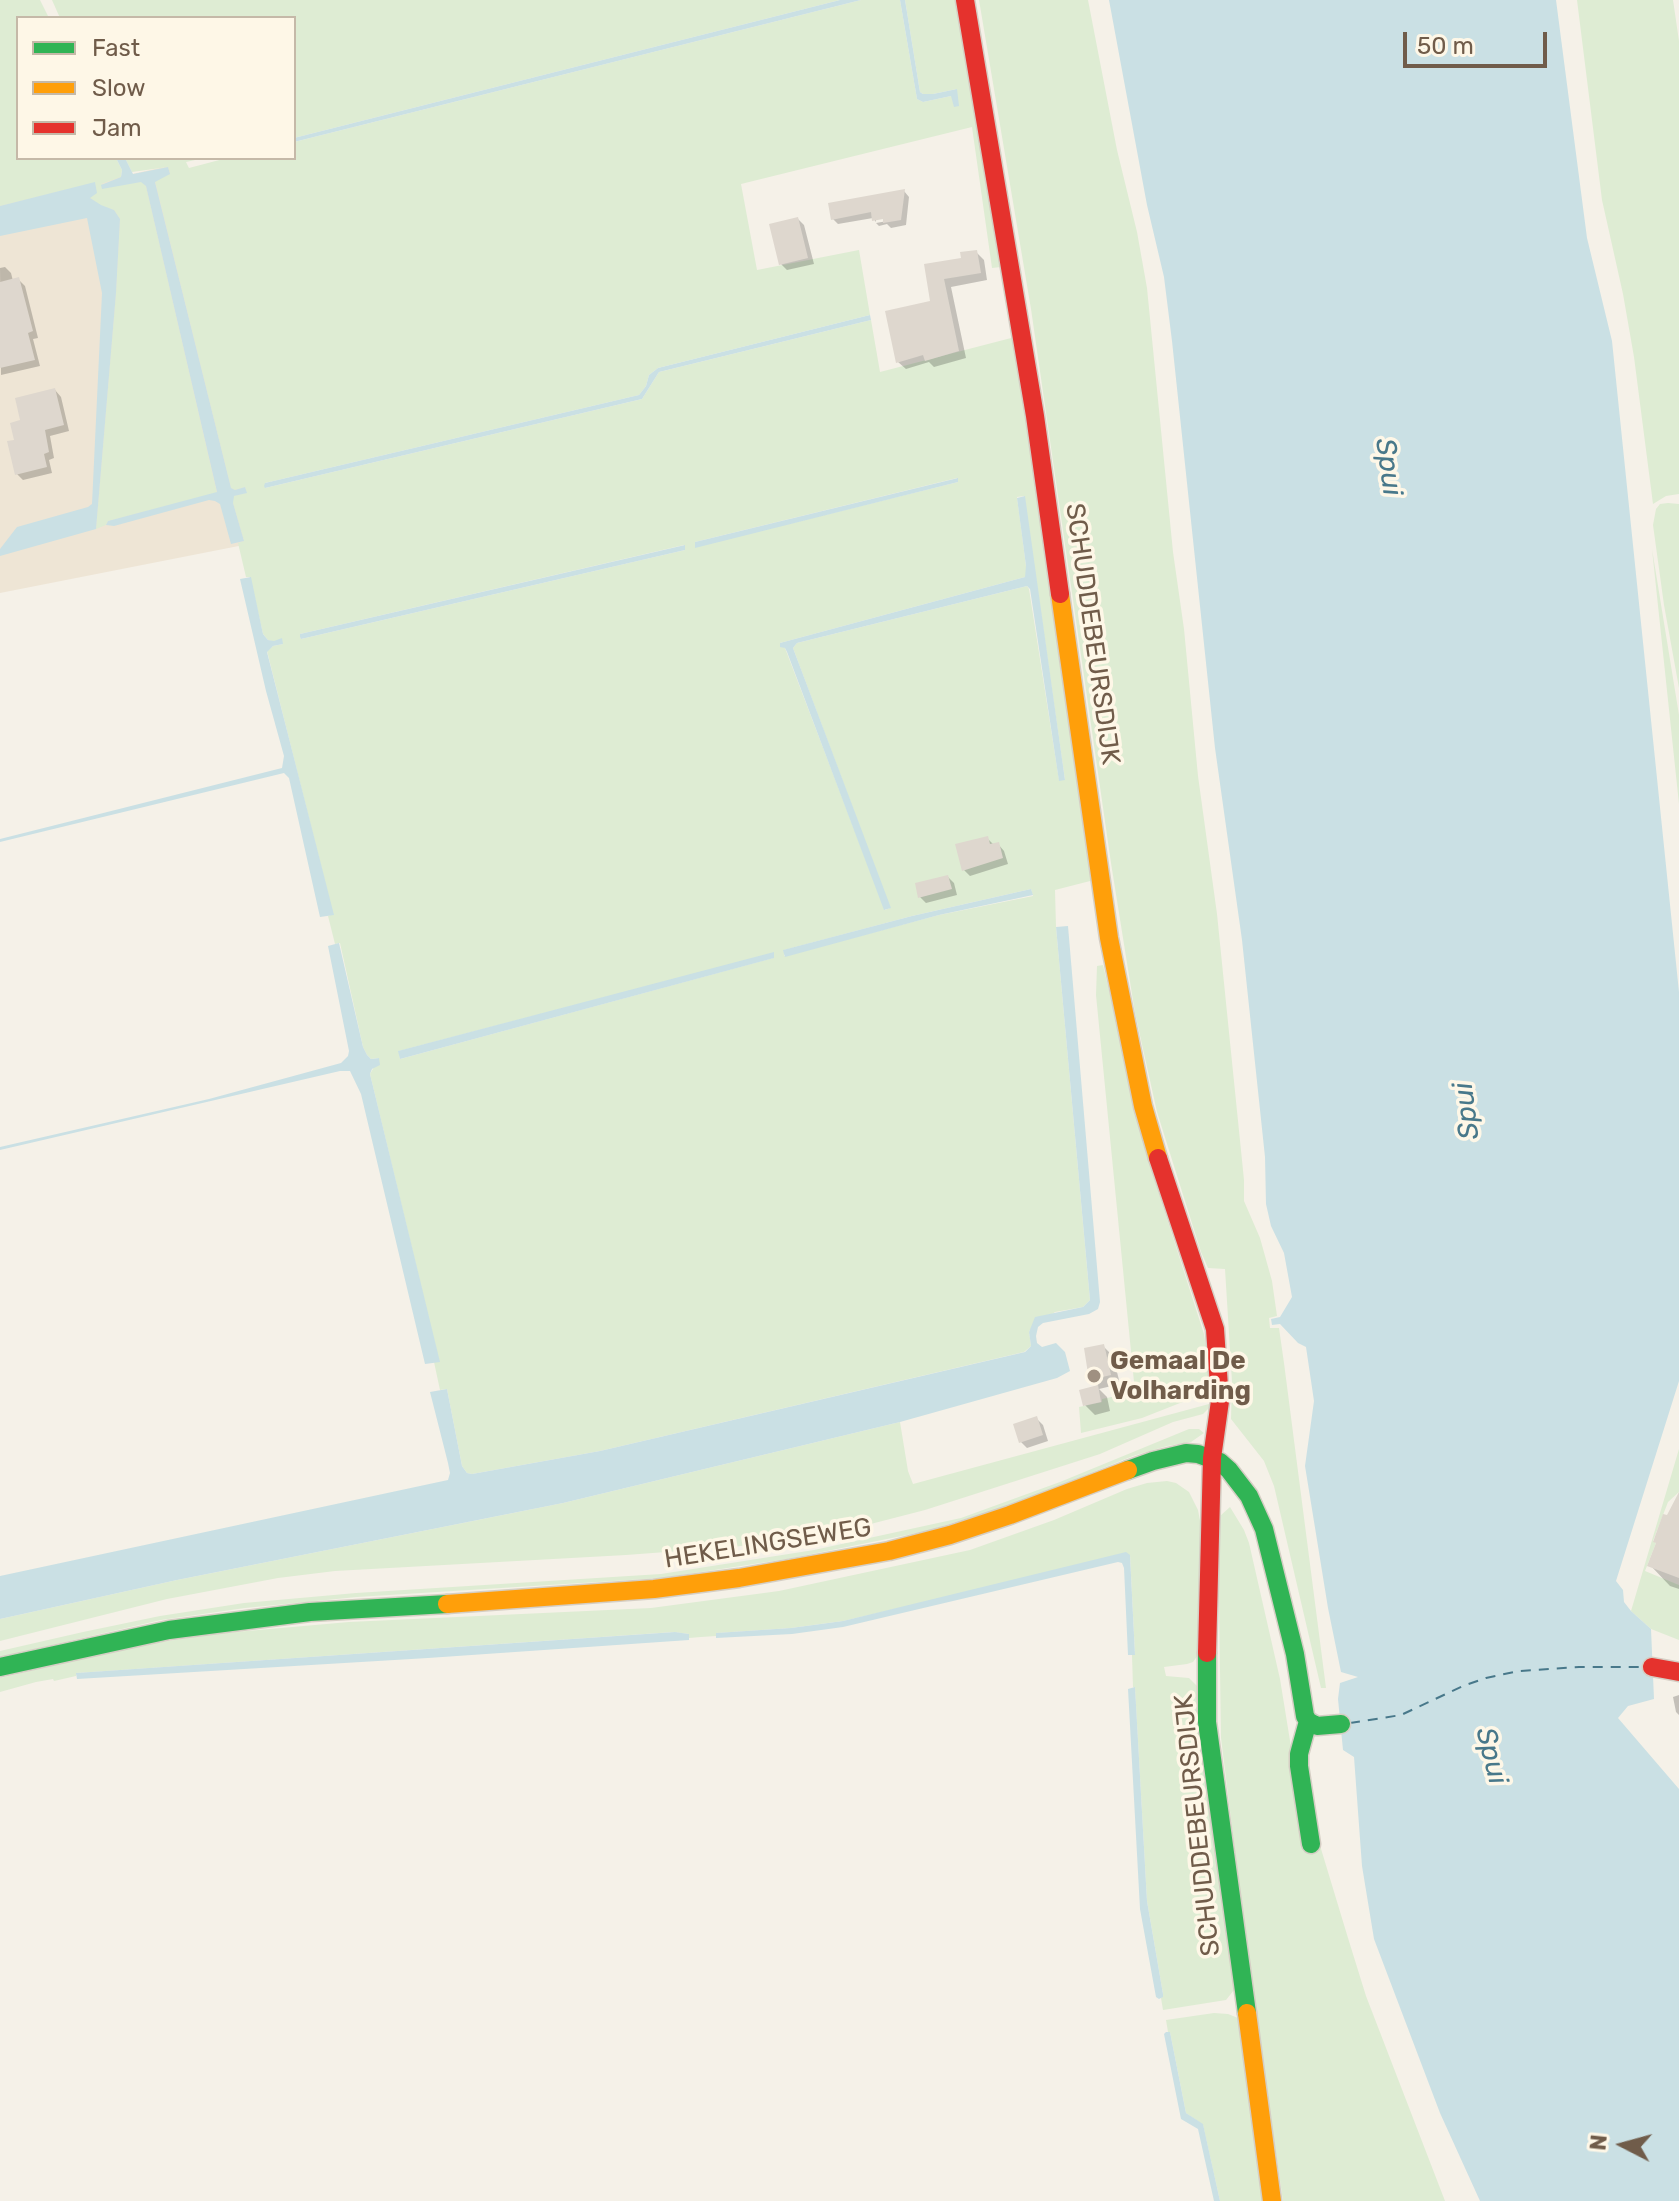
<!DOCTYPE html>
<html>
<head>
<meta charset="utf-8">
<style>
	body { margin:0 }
	#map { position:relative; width:1679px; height:2201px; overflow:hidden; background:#f5f1e8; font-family:Rubik,sans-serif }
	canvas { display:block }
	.legend { position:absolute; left:16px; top:16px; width:280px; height:144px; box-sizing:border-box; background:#fef7e7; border:2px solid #c5b9a8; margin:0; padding:10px 14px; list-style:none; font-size:24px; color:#705c4a }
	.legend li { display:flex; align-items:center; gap:16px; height:40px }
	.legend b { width:40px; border:2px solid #c5b9a8 }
	.north { position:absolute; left:1583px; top:2105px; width:80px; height:80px; -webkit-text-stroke:6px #fef7e7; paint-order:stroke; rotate:276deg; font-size:22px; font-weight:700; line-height:32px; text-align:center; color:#705c4a }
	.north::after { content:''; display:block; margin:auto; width:28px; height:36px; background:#705c4a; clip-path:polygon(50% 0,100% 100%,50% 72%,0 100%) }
	.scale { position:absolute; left:1403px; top:32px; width:144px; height:36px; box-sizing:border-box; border:4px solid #705c4a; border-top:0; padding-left:10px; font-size:24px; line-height:28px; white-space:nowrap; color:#705c4a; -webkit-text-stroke:6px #fef7e7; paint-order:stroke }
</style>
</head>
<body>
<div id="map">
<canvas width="1679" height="2201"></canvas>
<ul class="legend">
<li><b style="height:10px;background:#30b455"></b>Fast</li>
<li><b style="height:10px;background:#ff9f0a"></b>Slow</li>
<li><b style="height:10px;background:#e5322d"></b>Jam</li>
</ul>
<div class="north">N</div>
<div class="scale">50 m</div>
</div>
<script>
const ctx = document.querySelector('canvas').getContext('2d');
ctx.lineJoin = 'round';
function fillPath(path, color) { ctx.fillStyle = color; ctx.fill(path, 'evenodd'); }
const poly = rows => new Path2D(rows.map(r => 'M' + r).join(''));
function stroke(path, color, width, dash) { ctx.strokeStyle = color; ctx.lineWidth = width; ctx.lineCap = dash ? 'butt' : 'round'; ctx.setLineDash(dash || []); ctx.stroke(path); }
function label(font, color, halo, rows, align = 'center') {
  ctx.font = font + ' Rubik,sans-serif'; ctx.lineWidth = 7; ctx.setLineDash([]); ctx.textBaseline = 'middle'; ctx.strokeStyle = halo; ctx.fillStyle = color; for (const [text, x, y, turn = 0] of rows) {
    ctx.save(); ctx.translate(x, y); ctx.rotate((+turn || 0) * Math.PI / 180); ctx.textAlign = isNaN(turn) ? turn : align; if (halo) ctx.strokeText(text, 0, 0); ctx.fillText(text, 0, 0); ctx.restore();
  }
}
const residential = poly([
	[173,165,264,541,0,593,0,203]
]);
const green = poly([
	[0,0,40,0,49,18,18,18,18,158,116,158,122,170,121,177,101,184,142,182,146,186,217,493,108,521,106,525,96,529,116,293,120,219,114,210,101,206,89,197,94,183,0,206],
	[52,0,840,0,294,138,294,18,60,18],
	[861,0,900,0,917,99,923,102,951,96,957,89,933,94,923,94,920,92,905,0,958,0,1001,267,992,268,972,127,741,184,757,270,859,250,870,315,658,368,649,375,646,386,639,395,265,483,265,488,642,399,659,372,871,320,880,372,1015,337,1094,880,1055,890,1056,927,1090,1300,1083,1307,1055,1312,1029,1331,1031,1346,1024,1352,600,1451,472,1474,467,1473,462,1466,447,1389,440,1390,434,1362,439,1361,370,1074,379,1058,371,1059,367,1055,363,1047,340,943,335,944,328,916,333,914,267,651,273,646,283,644,268,640,263,634,250,577,246,577,238,543,244,541,233,503,233,496,246,493,246,490,245,487,235,490,231,488,155,181,170,173,168,167,132,172,125,158,204,158,186,162,189,168,227,158,294,158,294,142],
	[957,478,958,482,695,547,695,542],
	[1024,496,1065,780,1059,780,1029,589,1027,586,797,643,793,648,890,908,885,910,785,648,780,643,1025,577,1026,576,1026,566,1017,497],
	[684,545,685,550,301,639,300,634],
	[1031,889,1033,896,939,915,784,956,784,950,912,916],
	[774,953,773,958,400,1059,399,1051],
	[979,0,1088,0,1117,150,1137,232,1147,288,1173,552,1184,629,1198,776,1217,914,1244,1180,1244,1201,1260,1238,1272,1281,1277,1316,1269,1318,1270,1328,1279,1328,1284,1363,1326,1688,1321,1688,1274,1486,1264,1461,1231,1419,1232,1382,1225,1269,1208,1268,1201,1252,1157,1112,1135,1013,1111,863,1031,309],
	[1577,0,1673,0,1679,41,1679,494,1666,496,1653,504,1634,357,1623,294,1602,200],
	[1668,503,1679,504,1679,688,1664,605,1653,525,1656,509,1660,504],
	[1652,549,1679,715,1679,804],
	[1103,965,1154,1178,1204,1334,1213,1390,1142,1418,1081,1433,1079,1407,1102,1402,1102,1399,1135,1392,1096,995,1097,966],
	[1209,1404,1212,1405,1203,1414,1173,1422,1100,1454,925,1510,859,1527,787,1540,733,1547,626,1555,335,1571,278,1578,167,1599,0,1641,0,1619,177,1580,563,1503,900,1422,908,1471,913,1484],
	[1189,1429,1199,1429,1204,1433,1191,1442,1167,1446,1133,1456,1014,1504,927,1531,787,1559,662,1578,357,1597,245,1608,161,1620,0,1657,0,1651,83,1632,160,1616,244,1603,356,1593,661,1574,814,1550,961,1518,1060,1482],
	[1679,1449,1679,1492,1668,1502,1653,1541,1656,1543,1645,1571,1679,1585,1679,1640,1651,1629,1631,1611],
	[1167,1481,1176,1483,1189,1492,1198,1510,1201,1526,1198,1655,1193,1662,1187,1664,1164,1667,1166,1676,1189,1678,1197,1686,1234,1990,1226,2000,1163,2010,1161,1998,1163,1994,1147,1901,1135,1688,1133,1687,1132,1655,1135,1655,1130,1555,843,1621,791,1628,717,1633,716,1636,701,1637,689,1638,689,1634,674,1632,77,1673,76,1676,54,1681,53,1679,36,1682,0,1692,0,1678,136,1646,213,1634,349,1622,651,1608,779,1591,970,1550,1054,1520,1127,1489,1147,1483],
	[1230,1507,1244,1530,1249,1543,1280,1679,1292,1753,1348,1938,1366,1996,1445,2201,1283,2201,1253,1997,1221,1738,1218,1534,1220,1516],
	[1214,2013,1228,2014,1238,2018,1264,2201,1220,2201,1203,2125,1186,2113,1170,2032,1168,2032,1166,2020]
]);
const water = poly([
	[840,0,861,0,294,142,294,138],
	[900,0,905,0,920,92,923,94,933,94,957,89,959,106,954,107,951,96,923,102,917,99],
	[1109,0,1556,0,1587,238,1612,341,1679,992,1679,1381,1616,1581,1623,1590,1624,1602,1631,1611,1651,1629,1654,1699,1628,1706,1618,1718,1679,1789,1679,2201,1480,2201,1440,2113,1374,1939,1362,1866,1354,1757,1343,1750,1338,1699,1340,1683,1358,1677,1341,1672,1328,1608,1305,1466,1314,1401,1306,1347,1298,1343,1280,1324,1272,1325,1271,1319,1280,1317,1292,1297,1284,1253,1271,1226,1266,1204,1265,1157,1242,940,1215,748,1172,341,1164,277,1147,205],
	[116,158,125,158,133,174,168,167,170,174,155,182,231,488,235,490,245,487,247,493,234,496,233,503,244,541,231,544,220,504,215,501,209,500,114,526,106,525,108,521,217,492,146,186,141,182,102,189,101,185,121,177,122,170],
	[95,182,97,193,90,198,101,205,114,210,120,219,116,293,96,529,0,556,0,549,17,527,88,507,92,504,102,293,87,218,0,236,0,206],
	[870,315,871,320,659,372,642,399,265,488,264,486,265,483,639,395,646,386,649,375,658,368],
	[958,478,958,482,695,548,695,542],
	[1025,496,1065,780,1059,781,1030,589,1027,586,797,643,793,648,891,908,884,910,787,652,785,648,780,647,780,643,1025,577,1026,566,1017,498],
	[685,545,685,550,301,639,300,637,300,634],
	[251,577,263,634,268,640,274,641,282,638,283,644,273,646,267,652,334,915,320,917,289,778,284,773,0,842,0,839,282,768,284,756,266,691,240,579],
	[1031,889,1033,895,939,915,785,957,784,954,783,950,912,916],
	[1068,926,1100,1302,1098,1309,1089,1314,1043,1323,1038,1327,1036,1336,1037,1343,1042,1347,1056,1343,1065,1352,1070,1371,1057,1378,900,1422,563,1503,177,1580,0,1619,0,1576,448,1480,450,1473,448,1463,430,1392,447,1389,462,1466,467,1473,472,1474,600,1451,1025,1352,1031,1346,1029,1332,1035,1317,1083,1307,1090,1300,1056,927],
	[339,943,363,1047,367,1055,371,1059,379,1058,380,1065,372,1069,370,1074,440,1362,425,1364,361,1094,350,1071,340,1071,0,1150,0,1147,209,1099,341,1063,348,1056,349,1051,328,946],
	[774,952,774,958,400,1059,398,1051],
	[1126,1552,1130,1555,1135,1655,1128,1655,1124,1568,1122,1563,1118,1562,843,1627,792,1634,716,1638,716,1633,791,1628,843,1621],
	[675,1632,689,1634,689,1640,428,1658,77,1679,76,1673],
	[1135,1687,1147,1901,1163,1994,1163,1997,1159,1999,1156,1997,1140,1909,1128,1689],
	[1166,2032,1170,2032,1186,2113,1203,2124,1220,2201,1214,2201,1198,2129,1181,2119,1164,2034]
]);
const shadow = poly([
	[904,191,909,197,906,225,891,228,887,224,879,226,876,223,893,220,892,216,876,219,876,222,873,218,838,224,833,219],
	[798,219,804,225,814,264,787,270,781,264],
	[976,252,984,260,987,280,951,287,966,358,934,367,929,362,906,369,898,362,933,302,926,266,964,260],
	[5,267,11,273,13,281,19,280,25,286,38,338,33,339,40,366,1,375,0,268],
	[55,390,61,397,69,431,50,436,54,458,49,460,52,473,23,480,17,474,17,441,22,422],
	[987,838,994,845,998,844,1004,851,1008,864,970,876,964,870],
	[948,877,954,883,957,895,926,903,920,897],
	[1103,1346,1113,1356,1120,1384,1099,1389,1107,1397,1110,1411,1095,1415,1085,1405,1082,1391,1098,1387,1091,1379],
	[1036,1418,1043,1425,1048,1441,1027,1448,1021,1442],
	[1679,1498,1679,1589,1670,1586,1650,1565,1668,1518],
	[1679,1695,1679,1715,1676,1712,1673,1697]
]);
const ferry = poly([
	[1350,1723,1401,1715,1463,1686,1486,1678,1519,1671,1579,1667,1642,1667]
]);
const building = poly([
	[905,189,901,220,883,223,883,219,872,221,871,212,831,220,828,203],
	[798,217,808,258,779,265,769,224],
	[977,250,981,273,944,279,959,351,925,361,923,355,896,363,885,311,930,301,924,264,961,258,960,252],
	[19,277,33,331,28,333,35,360,0,368,0,282],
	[55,388,64,425,45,430,49,452,44,454,47,467,15,475,7,441,14,440,10,423,20,420,15,398],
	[988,836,990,844,999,842,1003,858,962,871,955,844],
	[948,875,952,889,918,898,915,883],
	[1104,1344,1111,1375,1089,1380,1084,1348],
	[1098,1385,1101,1402,1083,1406,1079,1390],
	[1037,1416,1043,1435,1019,1443,1013,1424],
	[1679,1492,1679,1578,1647,1566,1656,1543,1653,1542,1663,1514,1667,1515]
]);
const fast = poly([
	[1128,1470,1153,1461,1186,1453,1198,1454,1220,1462,1229,1470,1249,1496,1264,1529,1295,1654,1305,1716,1308,1721,1317,1726,1341,1724],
	[1207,1653,1207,1722,1247,2013],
	[0,1667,169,1630,310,1612,447,1604],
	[1308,1721,1299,1754,1299,1766,1311,1844]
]);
const slow = poly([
	[1060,594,1109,938,1143,1106,1158,1158],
	[447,1604,654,1589,739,1578,889,1551,950,1535,1010,1515,1128,1470],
	[1247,2013,1272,2201]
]);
const jam = poly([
	[965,0,1035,416,1060,594],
	[1158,1158,1215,1329,1220,1401,1212,1458,1207,1653],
	[1652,1667,1679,1672]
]);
const markers = [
	[1094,1376,8,"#9f9081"]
];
const streetNames = [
	["SCHUDDEBEURSDIJK",1092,634,82],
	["HEKELINGSEWEG",768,1544,-9],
	["SCHUDDEBEURSDIJK",1198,1825,-96]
];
const poiNames = [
	["Gemaal De",1110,1361],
	["Volharding",1110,1391]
];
const waterNames = [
	["Spui",1388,467,82],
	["Spui",1467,1111,-97],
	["Spui",1491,1756,76]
];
fillPath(residential, '#eee5d5');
fillPath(green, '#deecd3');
fillPath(water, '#cae0e4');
fillPath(shadow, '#0003');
stroke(ferry, '#48788a', 2, [10, 8]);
fillPath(building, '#ded7ce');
stroke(fast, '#d5cec4', 21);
stroke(slow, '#d5cec4', 21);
stroke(jam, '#d5cec4', 21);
stroke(fast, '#30b455', 18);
stroke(slow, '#ff9f0a', 18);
stroke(jam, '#e5322d', 18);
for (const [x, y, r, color] of markers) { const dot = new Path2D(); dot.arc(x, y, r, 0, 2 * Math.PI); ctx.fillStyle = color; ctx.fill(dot); stroke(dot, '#fef7e7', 3); }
label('26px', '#705c4a', '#fef7e7', streetNames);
label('bold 26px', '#705c4a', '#fef7e7', poiNames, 'left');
label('italic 28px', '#48788a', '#fef7e7', waterNames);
</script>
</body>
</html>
